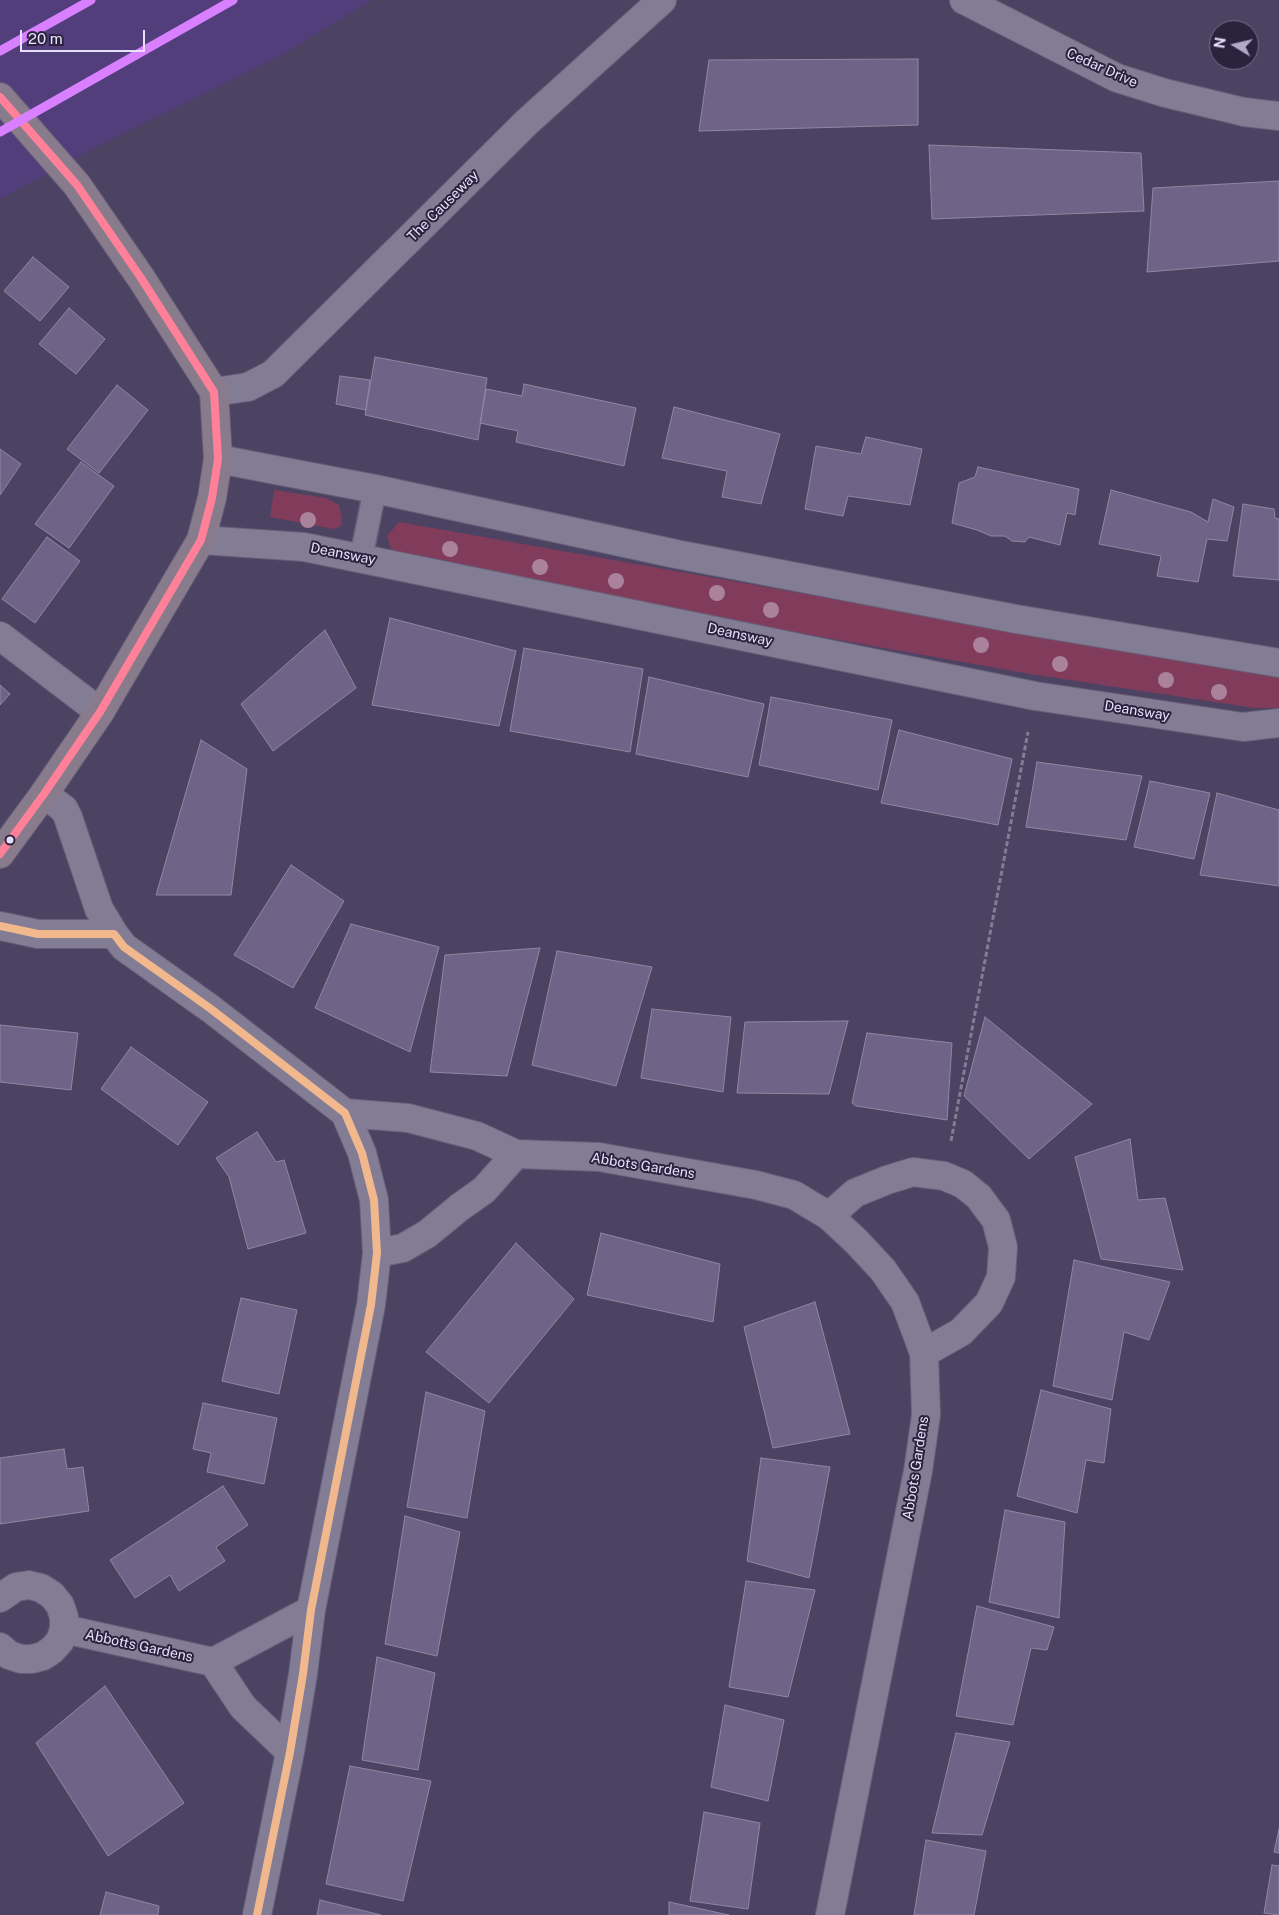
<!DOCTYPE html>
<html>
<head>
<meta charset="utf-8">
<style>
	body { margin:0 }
	#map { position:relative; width:1279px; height:1915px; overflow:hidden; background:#4c4262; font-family:"Public Sans",sans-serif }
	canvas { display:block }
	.north { position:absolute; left:1209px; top:20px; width:50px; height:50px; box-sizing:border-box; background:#2b233e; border:1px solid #766f8a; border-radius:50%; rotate:279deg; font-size:14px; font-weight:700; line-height:20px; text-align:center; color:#e7e0fd }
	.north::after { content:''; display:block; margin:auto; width:18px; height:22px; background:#b1a9c7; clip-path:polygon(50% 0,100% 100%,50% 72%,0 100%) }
	.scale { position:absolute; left:20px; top:30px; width:125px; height:22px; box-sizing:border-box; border:2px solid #e7e0fd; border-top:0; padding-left:6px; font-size:15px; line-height:18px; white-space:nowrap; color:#e7e0fd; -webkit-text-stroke:4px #2b233e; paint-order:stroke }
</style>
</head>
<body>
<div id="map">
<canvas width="1279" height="1915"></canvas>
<div class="north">N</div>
<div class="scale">20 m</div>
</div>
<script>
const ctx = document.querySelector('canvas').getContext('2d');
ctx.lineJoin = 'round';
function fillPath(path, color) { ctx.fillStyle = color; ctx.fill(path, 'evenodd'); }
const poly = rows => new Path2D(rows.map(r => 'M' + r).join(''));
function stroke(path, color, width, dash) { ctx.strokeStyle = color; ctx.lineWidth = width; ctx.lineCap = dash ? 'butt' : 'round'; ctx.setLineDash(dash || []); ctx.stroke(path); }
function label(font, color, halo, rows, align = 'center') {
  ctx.font = font + ' "Public Sans",sans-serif'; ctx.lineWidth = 4; ctx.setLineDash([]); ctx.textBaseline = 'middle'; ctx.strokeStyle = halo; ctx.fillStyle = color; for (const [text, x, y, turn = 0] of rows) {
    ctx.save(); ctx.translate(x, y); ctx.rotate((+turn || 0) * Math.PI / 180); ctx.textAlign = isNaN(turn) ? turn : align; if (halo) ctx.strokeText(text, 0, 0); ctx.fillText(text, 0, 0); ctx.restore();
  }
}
const built = poly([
	[0,0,372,0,277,58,102,144,0,199]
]);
const green = poly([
	[274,490,326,498,339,505,342,518,341,526,334,529,270,517],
	[399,522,1279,678,1279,708,1254,708,1030,674,738,622,393,555,387,536]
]);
const building = poly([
	[918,59,918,125,699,131,709,60,918,59],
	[929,145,1141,153,1144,211,932,219,929,145],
	[1279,181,1279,261,1147,272,1153,188,1279,181],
	[33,257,69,287,40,321,4,291,33,257],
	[69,308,105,339,76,374,39,344,69,308],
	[375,357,487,378,478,440,365,415,375,357],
	[340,376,370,380,366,410,336,404,340,376],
	[524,384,636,408,624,466,516,442,518,431,480,423,486,389,522,396,524,384],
	[117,385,148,410,99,473,67,449,117,385],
	[674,407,780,434,761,504,722,497,727,471,662,458,674,407],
	[866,437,922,449,910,505,848,496,843,516,805,509,816,446,861,454,866,437],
	[0,449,21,464,0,495,0,449],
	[81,462,114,486,69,548,35,524,81,462],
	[978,467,1079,489,1075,515,1067,513,1060,545,1029,537,1025,542,1012,541,1005,536,991,536,977,530,952,523,959,483,975,477,978,467],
	[1111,490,1191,512,1208,522,1213,499,1234,507,1227,541,1207,539,1198,582,1157,576,1161,556,1099,544,1111,490],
	[1243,504,1274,509,1275,518,1279,519,1279,580,1233,576,1243,504],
	[47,537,80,561,35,623,2,599,47,537],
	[390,618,516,651,499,726,372,705,390,618],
	[325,630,356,688,273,751,241,704,325,630],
	[524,648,643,669,630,752,510,731,524,648],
	[649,677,764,704,748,777,636,754,649,677],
	[0,685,10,694,0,705,0,685],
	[771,697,892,720,878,790,759,765,771,697],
	[899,730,1012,759,998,825,881,803,899,730],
	[201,740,247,769,231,895,156,895,201,740],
	[1037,762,1142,776,1126,840,1026,827,1037,762],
	[1150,781,1210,793,1194,859,1134,847,1150,781],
	[1217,793,1279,810,1279,886,1200,875,1217,793],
	[291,865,344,901,293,988,234,955,291,865],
	[351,924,439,947,410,1052,315,1008,351,924],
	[540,948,507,1076,430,1072,445,955,540,948],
	[557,951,652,967,616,1086,532,1065,557,951],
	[652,1009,731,1017,723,1092,641,1078,652,1009],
	[985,1017,1092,1104,1029,1159,964,1096,985,1017],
	[848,1021,829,1094,737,1093,745,1022,848,1021],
	[0,1025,78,1033,71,1090,0,1082,0,1025],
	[867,1033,952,1043,947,1120,856,1106,852,1103,867,1033],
	[131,1047,208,1102,178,1145,101,1089,131,1047],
	[257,1132,276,1162,284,1160,306,1233,248,1249,229,1177,216,1158,257,1132],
	[1130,1139,1138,1200,1165,1198,1183,1270,1101,1259,1075,1157,1130,1139],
	[601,1233,720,1264,713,1322,587,1295,601,1233],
	[516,1243,574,1299,489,1403,426,1352,516,1243],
	[1074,1260,1170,1282,1149,1340,1124,1332,1112,1400,1053,1386,1074,1260],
	[241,1298,297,1310,279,1394,222,1381,241,1298],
	[815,1302,850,1434,773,1448,744,1327,815,1302],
	[1041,1390,1111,1409,1104,1463,1086,1460,1077,1513,1017,1496,1041,1390],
	[426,1392,485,1411,467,1518,407,1507,426,1392],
	[203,1403,277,1418,264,1484,207,1472,211,1453,193,1449,203,1403],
	[64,1449,67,1469,83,1467,89,1511,0,1524,0,1458,64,1449],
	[761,1458,830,1467,809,1578,747,1561,761,1458],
	[223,1486,248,1525,216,1547,225,1561,179,1591,170,1575,135,1598,110,1560,223,1486],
	[1005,1510,1065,1522,1059,1618,989,1602,1005,1510],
	[405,1516,460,1532,437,1656,385,1644,405,1516],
	[746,1581,815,1590,788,1697,729,1687,746,1581],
	[977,1606,1054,1627,1047,1650,1031,1648,1013,1725,956,1716,977,1606],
	[377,1657,435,1673,418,1770,362,1760,377,1657],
	[105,1686,184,1803,108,1856,36,1743,105,1686],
	[725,1705,784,1720,768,1801,711,1787,725,1705],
	[956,1733,1010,1742,982,1835,932,1833,956,1733],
	[350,1766,431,1781,403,1901,326,1884,350,1766],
	[704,1812,760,1823,748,1909,690,1901,704,1812],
	[1279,1829,1279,1853,1274,1852,1279,1829],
	[926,1840,986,1851,974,1915,914,1915,926,1840],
	[1272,1865,1279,1866,1279,1915,1264,1913,1272,1865],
	[106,1892,159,1906,158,1915,100,1915,106,1892],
	[320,1900,381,1915,317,1915,320,1900],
	[669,1902,729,1915,669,1915,669,1902]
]);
const path = poly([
	[951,1141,1028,732]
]);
const service = poly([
	[361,558,375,489]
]);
const minor = poly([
	[964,0,1117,78,1165,93,1244,112,1279,116],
	[214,392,248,387,273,374,527,122,662,0],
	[218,459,375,489,676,554,1016,619,1279,663],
	[201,540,304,547,1035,696,1243,727,1279,723],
	[0,636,100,712],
	[44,794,64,809,68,817,99,909,114,934],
	[0,926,38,934,114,934,124,947,211,1009,345,1113,362,1153,374,1200,377,1253,371,1305,311,1610,303,1674,290,1752,257,1915],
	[345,1113,408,1118,477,1136,516,1154,599,1157,756,1185,794,1195,829,1216,856,1241,883,1270,905,1302,924,1353,926,1415,918,1471,830,1915],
	[829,1216,855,1193,887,1180,913,1172,944,1176,963,1184,979,1197,996,1220,1003,1247,1001,1277,989,1303,961,1332,924,1353],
	[377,1253,403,1248,427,1234,460,1207,484,1190,516,1154],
	[0,1598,16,1587,29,1585,41,1588,52,1595,60,1605,64,1617,64,1629,60,1641,52,1650,43,1656,32,1659,21,1659,9,1655,0,1647],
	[64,1629,213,1662,243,1707,290,1752],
	[213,1662,311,1610]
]);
const primary = poly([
	[0,97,77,185,141,278,214,392,218,459,212,498,201,540,100,712,44,794,0,854]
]);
const bus1 = poly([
	[0,97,77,185,141,278,214,392,218,459,212,498,201,540,100,712,44,794,0,854]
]);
const bus2 = poly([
	[0,926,38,934,114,934,124,947,211,1009,345,1113,362,1153,374,1200,377,1253,371,1305,311,1610,303,1674,290,1752,257,1915]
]);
const metro1 = poly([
	[0,51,91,0],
	[0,132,233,0]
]);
const trees = [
	[308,520],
	[450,549],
	[540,567],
	[616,581],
	[717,593],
	[771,610],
	[981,645],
	[1060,664],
	[1166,680],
	[1219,692]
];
const markers = [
	[10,840,4.5,"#e7e0fd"]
];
const streetNames = [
	["Cedar Drive",1102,68,24],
	["The Causeway",443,206,-45],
	["Deansway",343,554,11],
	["Deansway",740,635,12],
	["Deansway",1137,711,9],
	["Abbots Gardens",643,1166,9],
	["Abbots Gardens",916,1468,-81],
	["Abbotts Gardens",139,1646,12]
];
fillPath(built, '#513e7a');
fillPath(green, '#813c5c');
fillPath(building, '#6f6487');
stroke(building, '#9087a3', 1);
stroke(service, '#675f79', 25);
stroke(minor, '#675f79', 30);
stroke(primary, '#675f79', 30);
stroke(path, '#837d93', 3, [5, 2.5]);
stroke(service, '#837c95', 22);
stroke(minor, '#837c95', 28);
stroke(primary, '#887c8c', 28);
stroke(bus1, '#ff8098', 8);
stroke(bus2, '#f1b78d', 8);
stroke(metro1, '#d880ff', 9);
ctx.fillStyle = '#aa829c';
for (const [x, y] of trees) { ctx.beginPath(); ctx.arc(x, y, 8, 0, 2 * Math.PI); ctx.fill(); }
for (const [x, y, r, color] of markers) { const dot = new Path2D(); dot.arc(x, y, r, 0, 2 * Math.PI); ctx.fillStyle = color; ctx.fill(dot); stroke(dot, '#2b233e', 2); }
label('14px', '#e7e0fd', '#2b233e', streetNames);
</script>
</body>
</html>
